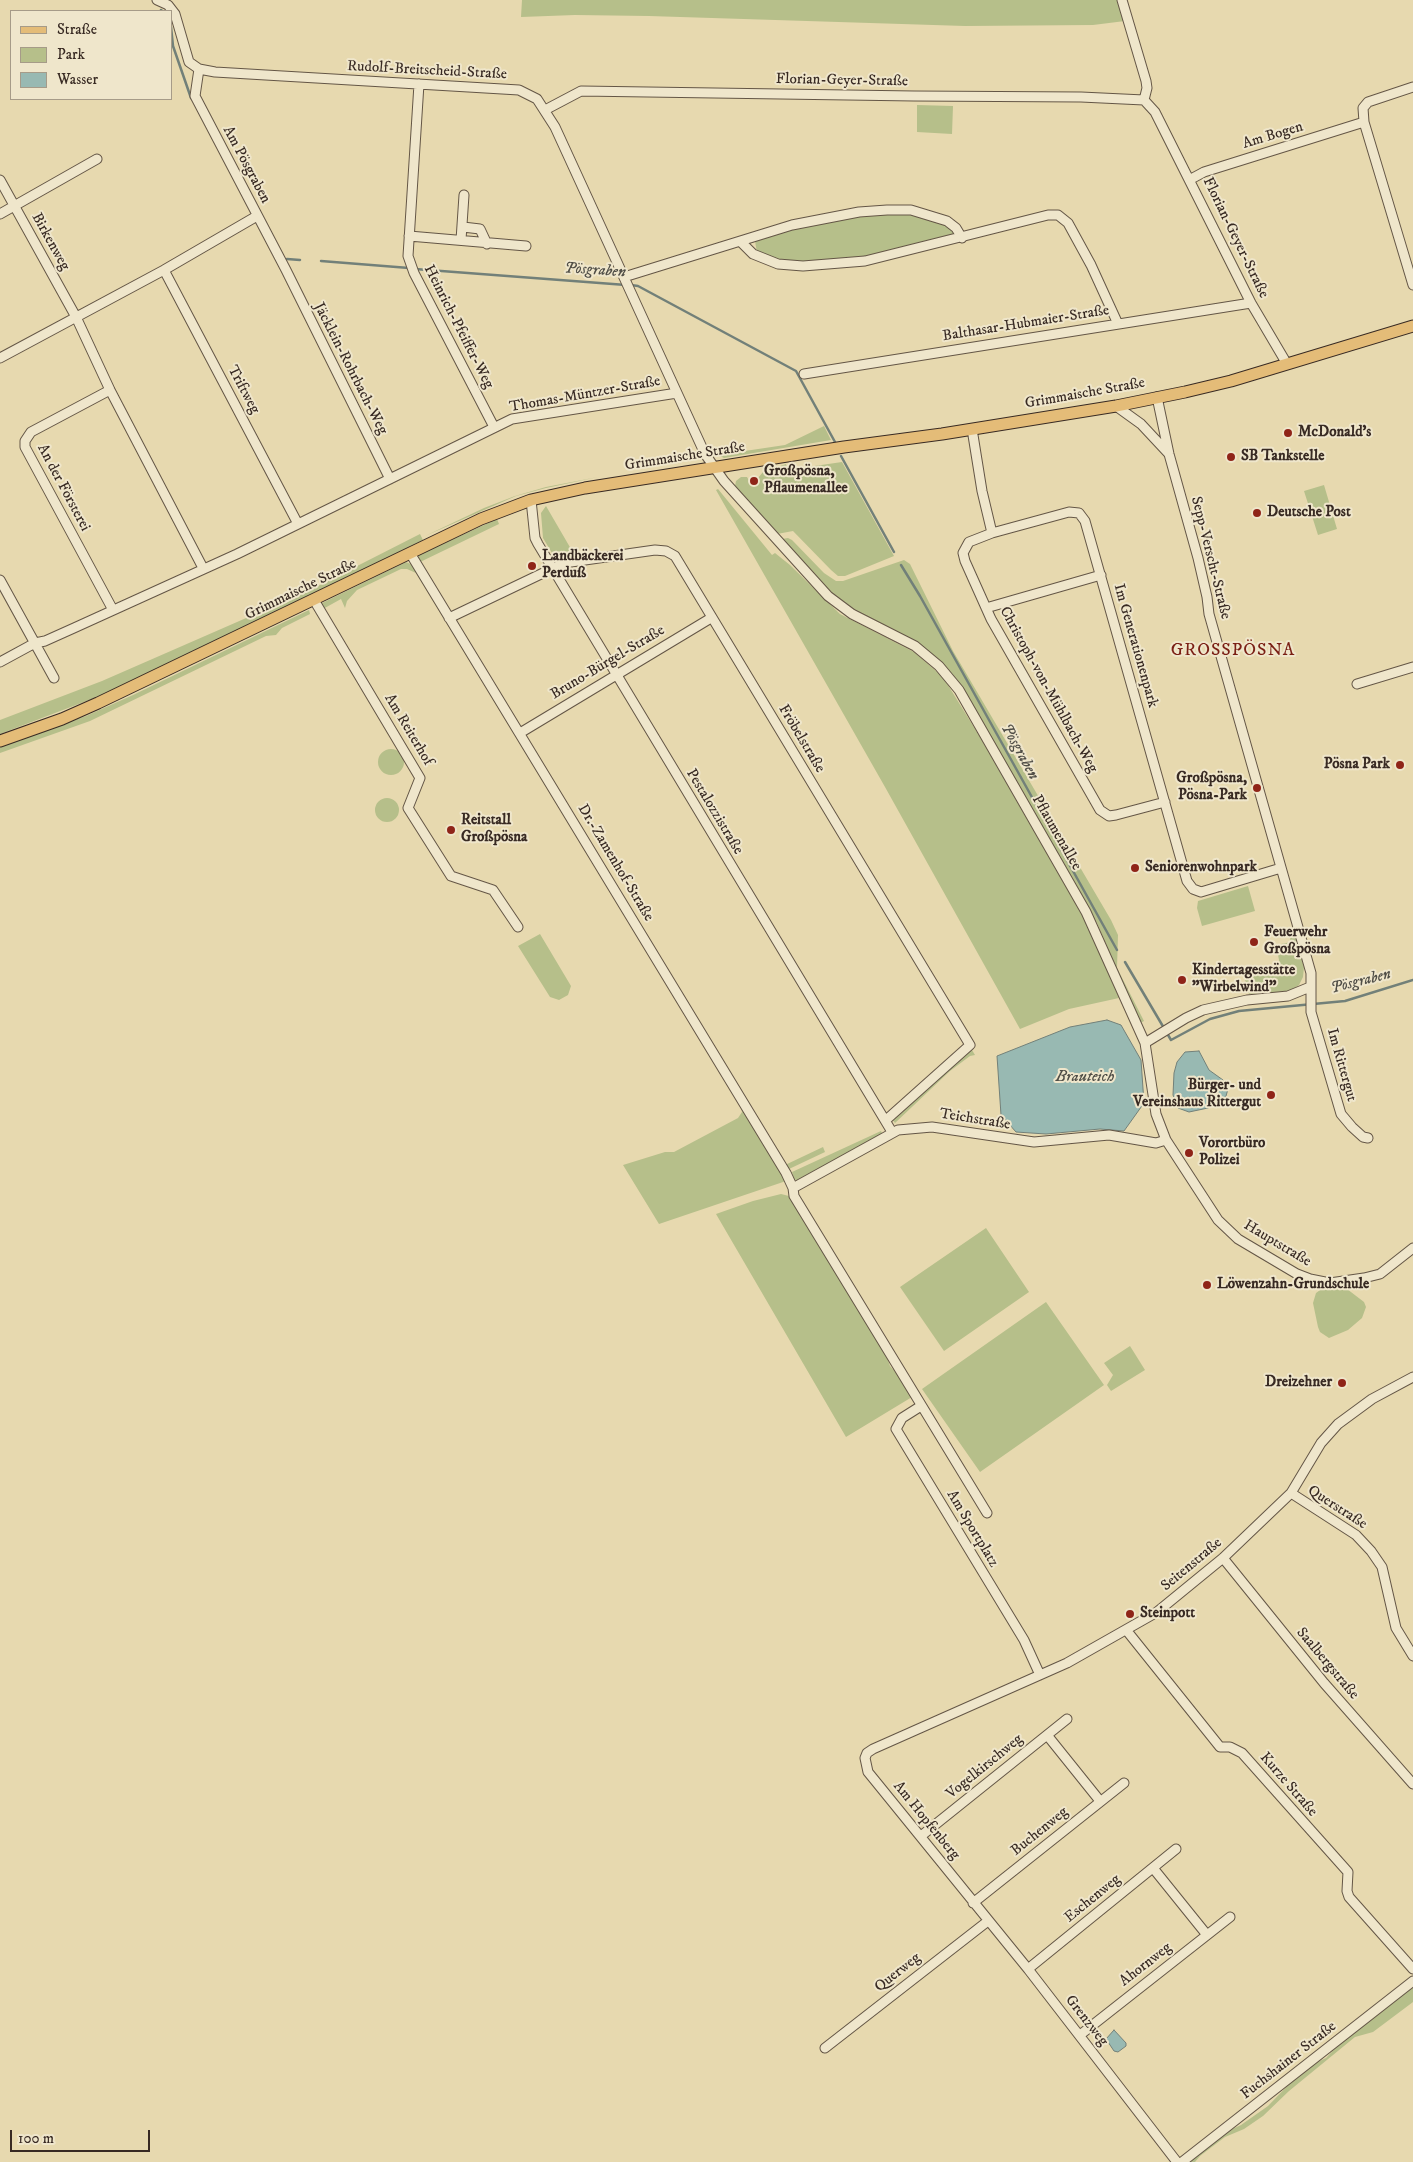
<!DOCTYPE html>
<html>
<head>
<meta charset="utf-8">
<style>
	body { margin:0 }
	#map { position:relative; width:1413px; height:2162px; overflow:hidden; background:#e7d9af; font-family:"IM FELL DW Pica",serif }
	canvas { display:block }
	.legend { position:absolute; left:10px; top:10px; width:162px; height:90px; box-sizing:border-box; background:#efe6cb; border:1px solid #a69b88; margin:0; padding:6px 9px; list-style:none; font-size:15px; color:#382a23 }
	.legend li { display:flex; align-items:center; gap:10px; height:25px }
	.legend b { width:25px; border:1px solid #a69b88 }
	.scale { position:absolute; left:10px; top:2130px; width:140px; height:22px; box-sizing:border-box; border:2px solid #382a23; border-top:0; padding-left:6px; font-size:15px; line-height:18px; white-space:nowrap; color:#382a23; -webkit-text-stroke:4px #efe6cb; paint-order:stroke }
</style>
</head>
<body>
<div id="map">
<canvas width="1413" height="2162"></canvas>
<ul class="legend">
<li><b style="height:6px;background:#e4bc78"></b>Straße</li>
<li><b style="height:14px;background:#b6bf8a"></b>Park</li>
<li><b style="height:14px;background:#98b9b2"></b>Wasser</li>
</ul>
<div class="scale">100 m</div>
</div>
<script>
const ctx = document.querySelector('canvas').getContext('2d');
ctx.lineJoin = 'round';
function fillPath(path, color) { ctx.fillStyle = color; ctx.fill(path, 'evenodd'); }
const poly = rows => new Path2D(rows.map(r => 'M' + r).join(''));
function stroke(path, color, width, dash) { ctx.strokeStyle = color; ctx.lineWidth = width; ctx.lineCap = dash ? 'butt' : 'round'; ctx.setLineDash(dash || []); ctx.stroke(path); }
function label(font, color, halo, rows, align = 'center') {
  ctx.font = font + ' "IM FELL DW Pica",serif'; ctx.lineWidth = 4; ctx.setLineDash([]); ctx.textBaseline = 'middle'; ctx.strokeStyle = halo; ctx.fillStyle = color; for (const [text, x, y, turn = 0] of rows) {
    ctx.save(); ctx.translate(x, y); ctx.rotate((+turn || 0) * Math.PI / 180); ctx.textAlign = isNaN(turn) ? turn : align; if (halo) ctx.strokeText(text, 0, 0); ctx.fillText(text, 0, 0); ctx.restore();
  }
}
const green = poly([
	[522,0,1118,0,1125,21,1093,25,965,26,649,16,575,15,521,17],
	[917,105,953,106,952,134,917,132],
	[911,213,949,226,952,229,954,235,865,258,805,264,781,261,757,253,755,241,792,228,859,214],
	[824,426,831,440,724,458,718,455,785,445],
	[842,462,894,556,845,576,838,576,831,570,793,531,777,534,735,486,736,481,741,477,747,477,751,484,758,480,758,478,763,472,786,464,787,470],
	[598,477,546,488,516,496,425,536,484,508,515,496,546,487],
	[1324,485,1337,529,1318,535,1304,491],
	[718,489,772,555,775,553,790,565,840,614,914,652,943,677,980,737,1086,922,1119,998,1069,1009,1020,1029,885,787,716,490],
	[546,506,571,549,566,557,555,558,543,538,541,513],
	[497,519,499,524,418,563,419,555],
	[420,534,423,540,401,551,97,697,0,734,0,720,102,681,308,591],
	[788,538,792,540,824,573,836,581,843,581,904,560,910,564,953,651,1111,920,1118,935,1117,968,1144,1021,1140,1023,1097,923,971,703,952,674,930,652,843,604,832,595,782,539],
	[406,562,415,566,786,1181,659,1224,623,1165,665,1152,674,1152,738,1118,742,1112,741,1107,416,573,407,569,401,569,357,590,347,601,345,608,341,599,323,609,322,603],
	[309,610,310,614,282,628,276,635,266,636,90,721,0,753,0,746,86,716,133,695],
	'378 762a13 13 0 1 1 26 0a13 13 0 1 1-26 0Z',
	'375 810a12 12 0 1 1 24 0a12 12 0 1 1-24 0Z',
	[1248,886,1255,911,1202,926,1197,908,1198,901],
	[1294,933,1304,967,1303,977,1299,985,1290,991,1249,994,1244,976,1280,965,1276,945,1291,942,1289,935],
	[540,934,571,986,568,995,559,1000,550,997,518,946],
	[972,1050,975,1055,970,1056,950,1071,895,1123,892,1119,962,1056],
	[881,1131,882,1133,840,1159,798,1181,794,1179,792,1172],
	[823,1147,825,1152,789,1169,785,1165],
	[781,1194,789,1196,886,1354,890,1366,899,1376,912,1397,846,1437,716,1214,753,1201],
	[986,1228,1029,1292,944,1351,900,1287],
	[1323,1288,1347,1289,1364,1302,1366,1307,1362,1318,1348,1330,1329,1338,1320,1332,1318,1327,1313,1303,1316,1293],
	[1046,1302,1104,1385,980,1472,922,1389],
	[1130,1346,1145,1370,1111,1391,1107,1385,1113,1375,1104,1363],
	[1413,1986,1413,2002,1373,2032,1355,2037,1289,2091,1263,2116,1244,2129,1225,2137,1200,2156,1195,2162,1191,2162,1193,2158,1222,2134,1241,2125,1268,2106,1297,2076,1309,2066,1326,2058,1342,2041]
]);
const water = poly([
	[1107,1020,1121,1025,1141,1060,1144,1103,1124,1131,1100,1129,1046,1134,1016,1132,1001,1115,997,1056,1070,1027,1107,1020],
	[1199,1051,1209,1070,1223,1080,1228,1089,1226,1096,1221,1101,1208,1108,1189,1112,1178,1108,1173,1095,1174,1073,1177,1062,1185,1052,1199,1051],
	[1114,2030,1126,2043,1126,2046,1118,2052,1114,2051,1106,2039,1114,2030]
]);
const stream = poly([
	[161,10,162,11],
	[171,27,173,46,191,98],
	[287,259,300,260],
	[321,261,409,268],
	[415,269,626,285],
	[631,285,638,286,796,371,835,442],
	[841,456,894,552],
	[901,565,920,596,1117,950],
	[1125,962,1171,1040,1210,1019,1239,1011,1345,1001,1413,980]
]);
const minor = poly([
	[157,0,168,5,175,14,189,62,199,69,215,72,519,90,537,99,555,127,705,454,724,481,828,596,852,614,915,646,939,666,959,690,1086,912,1145,1043,1156,1114,1166,1140,1218,1220,1238,1239,1297,1274,1310,1279,1330,1283,1364,1278,1380,1274,1413,1248],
	[1122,0,1146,81,1147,88,1144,100],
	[199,69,195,96,286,270,390,479],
	[419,84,408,256,414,273,494,427],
	[545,110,581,91,914,96,1081,97,1144,100,1155,112,1251,303,1287,364],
	[1364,122,1413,285],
	[1191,179,1204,172,1364,122,1363,108,1368,102,1413,87],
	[0,180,76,317,110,390,203,568],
	[0,214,97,159],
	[463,227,480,229,487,244],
	[409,236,526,246],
	[461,240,464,195],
	[741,242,753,254,778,264,803,266,865,261,1048,215,1058,215,1068,223,1091,265,1118,324],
	[164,270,298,524],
	[624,277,792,225,859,212,887,210,911,210,947,221,956,228,962,238],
	[0,358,164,270,257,216],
	[804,374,1251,303],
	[110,390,31,432,25,441,25,447,113,610],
	[1157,397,1169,454,1198,558,1207,597,1209,614,1311,973,1311,1012,1341,1114,1352,1127,1363,1137,1368,1138],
	[1116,406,1141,424,1169,454],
	[972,429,982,491,992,533],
	[531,500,535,538,538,544,892,1132],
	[410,553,786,1173,793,1188,794,1196,987,1513],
	[0,580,54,678],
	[314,600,420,778,408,808,451,876,493,890,518,927],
	[986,608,1101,575],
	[449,618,564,563,655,550,666,551,675,556,970,1045,886,1120],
	[0,662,35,643,45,641,74,628,237,554,512,419,677,393],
	[1357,684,1413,667],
	[520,733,711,618],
	[1165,802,1116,815,1109,816,1100,810,991,619,965,561,963,553,969,542,992,533,1069,512,1079,513,1085,521,1187,881,1193,889,1201,892,1281,868],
	[1145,1043,1186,1018,1203,1010,1247,1000,1288,996,1310,987],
	[793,1188,898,1130,932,1127,1034,1142,1109,1135,1156,1143,1166,1140],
	[921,1406,902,1418,896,1429,1024,1640,1040,1675],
	[1291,1493,1356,1535,1371,1551,1382,1567,1396,1628,1413,1656],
	[1223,1558,1324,1683,1413,1784],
	[1127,1631,1220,1747,1230,1747,1242,1753,1348,1872,1347,1891,1349,1897,1413,1969],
	[1047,1735,1100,1801],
	[921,1836,1067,1719],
	[1153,1868,1207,1935],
	[973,1903,1124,1783],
	[1028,1969,1176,1849],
	[1080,2035,1230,1917],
	[825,2048,988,1921],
	[1177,2162,1028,1969,868,1772,865,1758,867,1753,873,1749,1067,1663,1157,1612,1223,1558,1291,1493,1321,1443,1338,1424,1372,1399,1413,1377],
	[1182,2162,1413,1981]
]);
const major = poly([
	[0,741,62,719,98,703,481,519,531,500,585,488,844,447,942,434,1116,406,1185,392,1231,381,1413,326]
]);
const markers = [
	[1288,433,5,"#8f2418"],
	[1231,457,5,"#8f2418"],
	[754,481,5,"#8f2418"],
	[1257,513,5,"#8f2418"],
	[532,566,5,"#8f2418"],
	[1400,765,5,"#8f2418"],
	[1257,788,5,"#8f2418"],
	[451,830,5,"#8f2418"],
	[1135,868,5,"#8f2418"],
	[1254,942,5,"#8f2418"],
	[1182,980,5,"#8f2418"],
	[1271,1095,5,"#8f2418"],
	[1189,1153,5,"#8f2418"],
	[1207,1285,5,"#8f2418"],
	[1342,1383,5,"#8f2418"],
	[1130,1614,5,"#8f2418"]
];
const streetNames = [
	["Rudolf-Breitscheid-Straße",427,71,3],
	["Florian-Geyer-Straße",842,81,1],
	["Am Bogen",1273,136,-17],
	["Am Pösgraben",246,165,62],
	["Florian-Geyer-Straße",1235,238,64],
	["Birkenweg",50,242,61],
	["Balthasar-Hubmaier-Straße",1026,324,-9],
	["Heinrich-Pfeiffer-Weg",458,327,63],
	["Jäcklein-Rohrbach-Weg",350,369,63],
	["Triftweg",243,390,62],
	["Grimmaische Straße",1085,394,-10],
	["Thomas-Müntzer-Straße",585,395,-10],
	["Grimmaische Straße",685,457,-9],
	["An der Försterei",63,488,62],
	["Sepp-Verscht-Straße",1210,558,76],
	["Grimmaische Straße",301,590,-26],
	["Im Generationenpark",1135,646,74],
	["Bruno-Bürgel-Straße",608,663,-31],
	["Christoph-von-Mühlbach-Weg",1048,690,61],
	["Am Reiterhof",408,730,59],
	["Fröbelstraße",801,739,59],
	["Pestalozzistraße",714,812,59],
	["Pflaumenallee",1056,833,60],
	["Dr.-Zamenhof-Straße",615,863,59],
	["Im Rittergut",1341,1065,74],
	["Teichstraße",975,1120,9],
	["Hauptstraße",1277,1244,31],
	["Querstraße",1337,1508,33],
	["Am Sportplatz",972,1529,59],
	["Seitenstraße",1192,1565,-40],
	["Saalbergstraße",1327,1664,50],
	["Vogelkirschweg",985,1767,-39],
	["Kurze Straße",1288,1785,49],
	["Am Hopfenberg",926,1821,51],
	["Buchenweg",1040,1832,-39],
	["Eschenweg",1093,1899,-39],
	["Ahornweg",1146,1965,-38],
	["Querweg",898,1973,-38],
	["Grenzweg",1086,2021,52],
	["Fuchshainer Straße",1289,2061,-38]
];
const poiNames = [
	["McDonald's",1298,433],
	["SB Tankstelle",1241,457],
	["Großpösna,",764,472],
	["Pflaumenallee",764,489],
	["Deutsche Post",1267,513],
	["Landbäckerei",542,557],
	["Perduß",542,574],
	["Pösna Park",1390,765,"right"],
	["Großpösna,",1247,779,"right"],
	["Pösna-Park",1247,796,"right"],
	["Reitstall",461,821],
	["Großpösna",461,838],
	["Seniorenwohnpark",1145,868],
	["Feuerwehr",1264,933],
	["Großpösna",1264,950],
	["Kindertagesstätte",1192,971],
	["\"Wirbelwind\"",1192,988],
	["Bürger- und",1261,1086,"right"],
	["Vereinshaus Rittergut",1261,1103,"right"],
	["Vorortbüro",1199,1144],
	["Polizei",1199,1161],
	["Löwenzahn-Grundschule",1217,1285],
	["Dreizehner",1332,1383,"right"],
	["Steinpott",1140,1614]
];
const waterNames = [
	["Pösgraben",595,271,4],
	["Pösgraben",1019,752,61],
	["Pösgraben",1361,982,-14],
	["Brauteich",1085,1078]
];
const quarterNames = [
	["GROSSPÖSNA",1233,651]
];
fillPath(green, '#b6bf8a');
fillPath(water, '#98b9b2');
stroke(water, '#728079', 1);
stroke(stream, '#728079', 2.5);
stroke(minor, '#645646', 11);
stroke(major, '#382a23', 13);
stroke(minor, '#efe6cb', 9);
stroke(major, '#e4bc78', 11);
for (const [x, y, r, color] of markers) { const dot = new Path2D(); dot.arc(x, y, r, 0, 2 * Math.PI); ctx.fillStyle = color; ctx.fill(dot); stroke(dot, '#efe6cb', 2); }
label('15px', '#382a23', '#efe6cb', streetNames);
label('bold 15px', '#382a23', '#efe6cb', poiNames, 'left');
label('italic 16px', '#504e47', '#efe6cb', waterNames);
ctx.letterSpacing = '1px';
label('18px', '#7a1f14', '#efe6cb', quarterNames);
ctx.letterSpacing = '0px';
</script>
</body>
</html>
